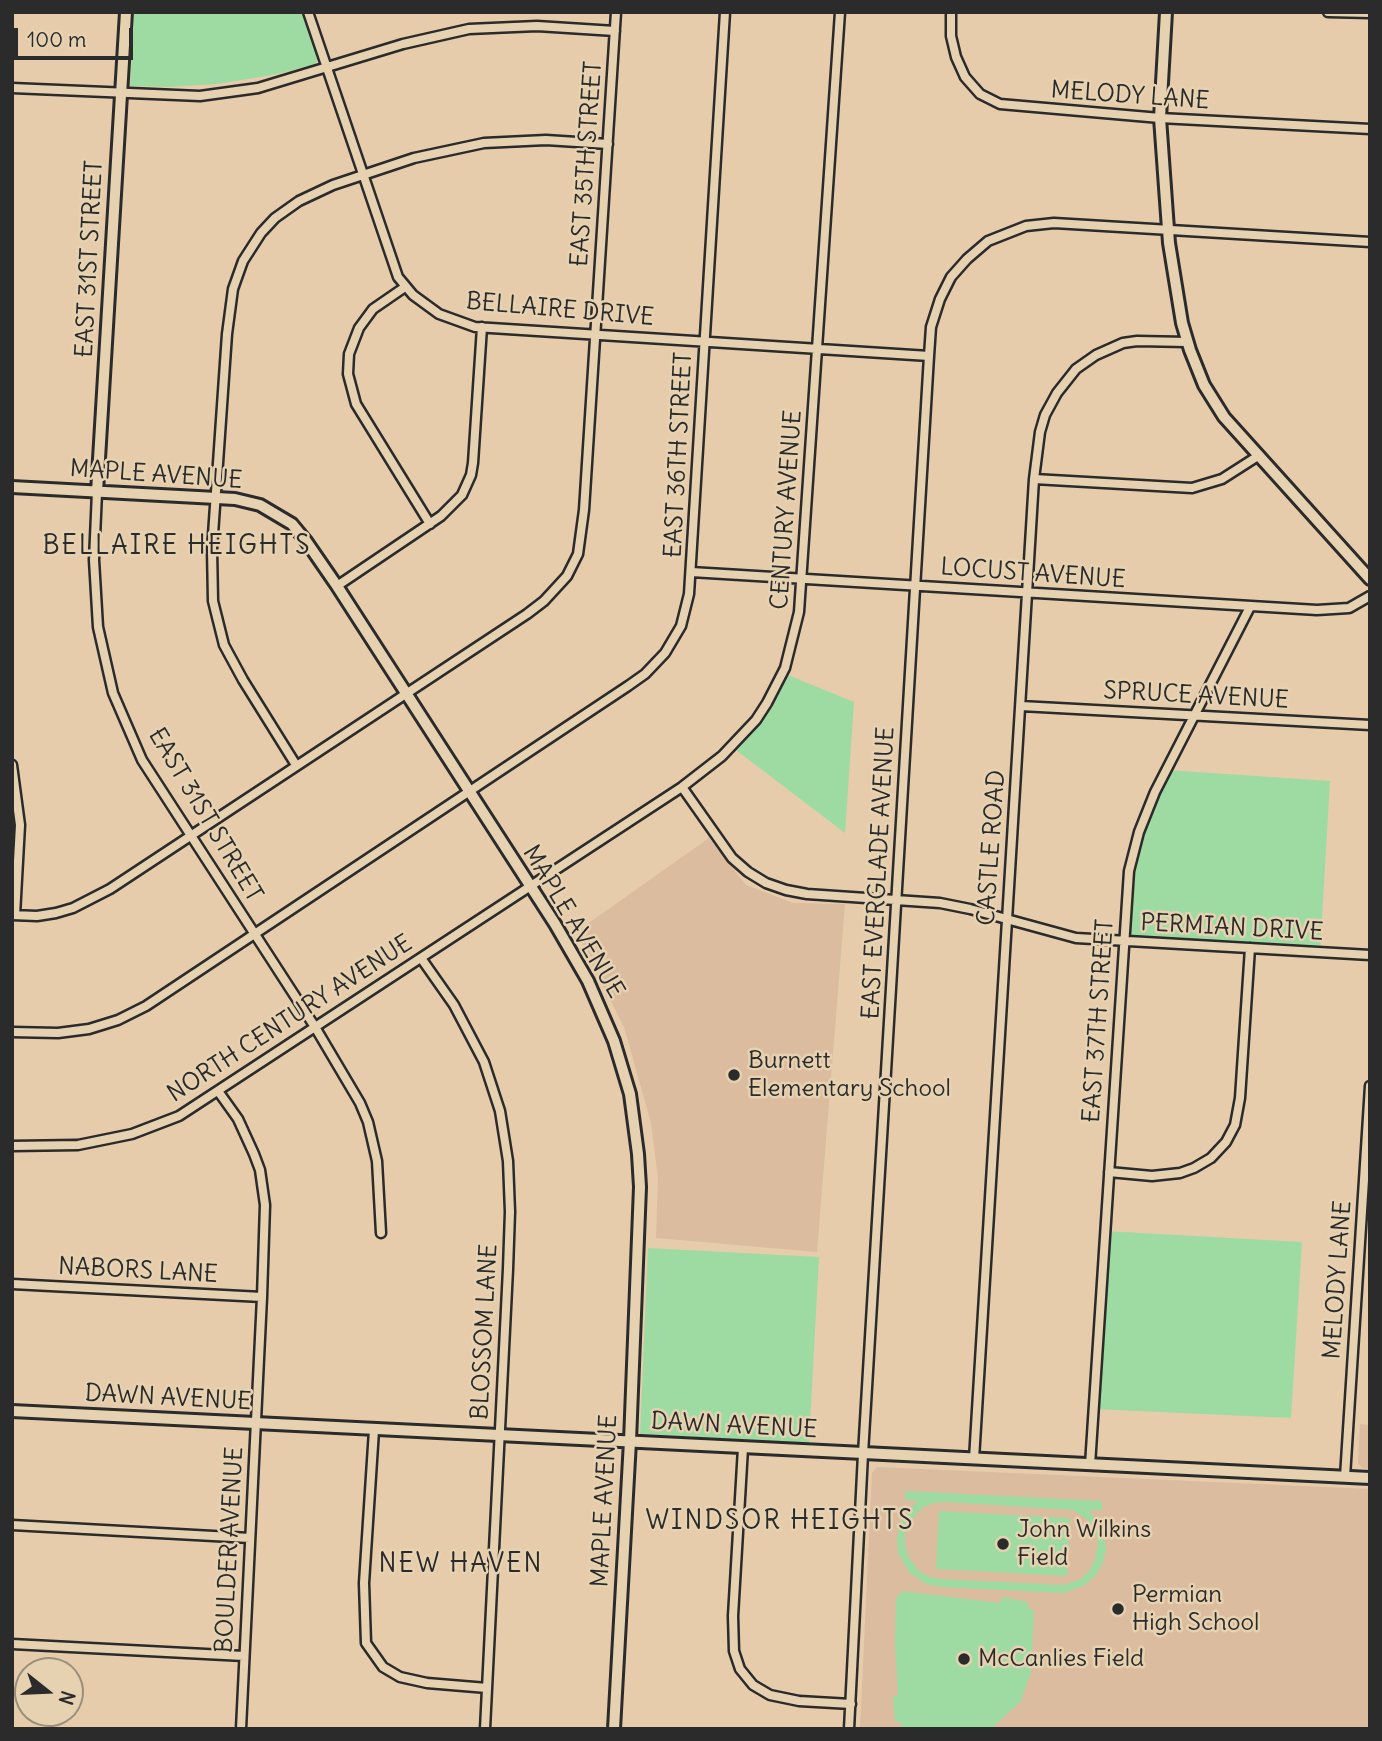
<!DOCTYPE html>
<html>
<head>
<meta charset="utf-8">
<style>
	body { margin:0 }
	#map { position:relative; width:1382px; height:1741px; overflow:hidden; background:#e6ccab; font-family:Delius,sans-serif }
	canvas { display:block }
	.frame { position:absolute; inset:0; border:14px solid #2b2b2b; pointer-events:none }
	.north { position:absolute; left:14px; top:1657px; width:70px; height:70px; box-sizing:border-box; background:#e6d2b0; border:2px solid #9b8f7b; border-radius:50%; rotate:108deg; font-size:19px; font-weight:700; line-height:28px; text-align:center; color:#2b2b2b }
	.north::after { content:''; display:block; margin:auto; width:24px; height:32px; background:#2b2b2b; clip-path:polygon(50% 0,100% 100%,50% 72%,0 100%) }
	.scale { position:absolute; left:14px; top:28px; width:119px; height:32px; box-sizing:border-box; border:4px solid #2b2b2b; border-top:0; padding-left:9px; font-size:21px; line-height:24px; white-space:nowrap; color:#2b2b2b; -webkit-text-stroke:5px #e6d2b0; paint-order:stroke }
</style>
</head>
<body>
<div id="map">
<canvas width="1382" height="1741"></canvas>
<div class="frame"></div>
<div class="north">N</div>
<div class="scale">100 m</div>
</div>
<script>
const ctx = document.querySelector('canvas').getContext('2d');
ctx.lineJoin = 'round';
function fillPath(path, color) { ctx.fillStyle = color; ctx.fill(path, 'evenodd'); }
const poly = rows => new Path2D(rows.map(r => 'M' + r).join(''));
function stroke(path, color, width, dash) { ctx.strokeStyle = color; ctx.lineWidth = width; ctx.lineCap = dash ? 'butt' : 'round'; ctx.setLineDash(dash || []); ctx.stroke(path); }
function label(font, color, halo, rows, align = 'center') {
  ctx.font = font + ' Delius,sans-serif'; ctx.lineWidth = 5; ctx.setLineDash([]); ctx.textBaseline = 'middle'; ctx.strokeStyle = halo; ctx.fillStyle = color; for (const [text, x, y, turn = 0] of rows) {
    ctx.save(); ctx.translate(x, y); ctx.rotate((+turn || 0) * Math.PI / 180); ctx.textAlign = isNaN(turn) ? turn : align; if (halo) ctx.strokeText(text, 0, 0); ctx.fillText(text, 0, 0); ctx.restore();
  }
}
const built = poly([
	[709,838,746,885,793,903,845,904,817,1252,656,1238,658,1178,651,1123,624,1027,576,932],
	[1360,1424,1370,1425,1370,1469,1362,1468,1358,1463],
	[877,1467,1370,1489,1370,1729,860,1729,872,1473]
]);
const green = poly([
	[134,12,302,12,318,59,315,64,278,74,217,84,168,87,130,86],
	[783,673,854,702,845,833,732,747,746,732],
	[1167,770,1330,781,1320,952,1123,941,1129,871,1139,832],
	[1105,1231,1302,1242,1291,1418,1094,1409],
	[648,1248,819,1257,809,1443,640,1434],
	[905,1491,1102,1501,1102,1510,1088,1510,1098,1521,1104,1534,1106,1549,1103,1563,1095,1576,1085,1585,1064,1593,941,1587,926,1584,909,1572,898,1553,897,1538,900,1524,907,1512,918,1501,905,1500],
	[945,1502,1073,1510,1088,1520,1095,1531,1098,1542,1095,1560,1089,1571,1081,1579,1064,1585,941,1579,929,1577,919,1571,908,1556,905,1545,905,1533,910,1521,922,1508,933,1503],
	[939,1511,1070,1518,1067,1576,936,1569],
	[903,1591,1000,1603,1002,1597,1028,1602,1028,1608,1034,1610,1031,1672,1021,1701,992,1728,903,1729,901,1729,901,1722,895,1721,893,1696,898,1695,895,1646,896,1598]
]);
const street = poly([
	[308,12,398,277,413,295,439,314,475,327,929,356],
	[951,12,951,36,956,57,965,77,980,94,1000,104,1160,118,1370,129],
	[1328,12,1370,13],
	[12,88,200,96,258,88,403,44,469,29,537,26,615,31],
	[405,287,373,309,359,328,349,354,348,374,356,404,430,524],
	[1034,479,1192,488,1222,479,1258,456],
	[97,492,94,560,98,627,113,693,142,760,315,1027,360,1103,368,1122,377,1161,381,1233],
	[691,572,1317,610,1349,608,1370,596],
	[337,586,441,516,462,495,471,475,473,463,482,327],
	[1021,706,1370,725],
	[12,765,20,825,15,915],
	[296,765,243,680,224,645,213,601,212,549,227,334,233,289,243,261,261,233,275,218,299,201,333,185,414,158,484,143,546,140,608,144],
	[682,787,732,858,748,872,766,883,786,890,807,894,940,903,970,909,1076,938,1370,955],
	[12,915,37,916,56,913,73,908,110,889,527,614,544,601,567,576,578,554,584,510,616,12],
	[421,958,454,1005,484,1062,500,1111,508,1161,510,1212,508,1269,485,1729],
	[12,1032,58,1033,89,1029,118,1020,146,1006,628,686,645,674,665,653,681,626,689,594,725,12],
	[218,1091,238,1119,254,1154,260,1170,265,1205,262,1297,241,1729],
	[12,1146,78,1145,132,1134,179,1116,682,787,722,756,756,720,767,703,785,668,799,612,840,12],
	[1109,1172,1152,1176,1180,1173,1194,1168,1211,1158,1226,1142,1235,1125,1240,1098,1250,948],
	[12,1284,262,1297],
	[374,1430,364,1583,366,1643,383,1667,400,1677,427,1683,487,1688],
	[743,1448,733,1616,734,1651,740,1669,753,1685,770,1695,799,1701,851,1704],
	[974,1459,1034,479,1040,432,1045,415,1057,393,1076,369,1096,355,1123,343,1137,341,1187,342],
	[1090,1465,1129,871,1139,832,1155,792,1250,607],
	[1345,1477,1370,1086],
	[12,1525,250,1538],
	[12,1644,244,1656],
	[849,1729,863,1454,929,356,931,327,940,299,951,277,967,259,988,241,1026,226,1054,223,1370,242]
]);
const secondary = poly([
	[1166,12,1160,118,1169,243,1182,323,1190,350,1204,385,1224,417,1370,579],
	[12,487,235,499,260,505,292,524,306,541,337,586,555,924,588,981,614,1041,630,1094,638,1154,640,1187,630,1441,614,1729],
	[97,492,126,12],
	[12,1411,1370,1478]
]);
const markers = [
	[734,1075,7,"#2b2b2b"],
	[1003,1544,7,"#2b2b2b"],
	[1118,1609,7,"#2b2b2b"],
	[964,1659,7,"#2b2b2b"]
];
const streetNames = [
	["MELODY LANE",1130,96,4],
	["EAST 35TH STREET",587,164,-86],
	["EAST 31ST STREET",90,259,-87],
	["BELLAIRE DRIVE",560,310,5],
	["EAST 36TH STREET",679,455,-87],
	["MAPLE AVENUE",156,475,4],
	["CENTURY AVENUE",787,510,-86],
	["LOCUST AVENUE",1033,574,4],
	["SPRUCE AVENUE",1196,696,3],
	["EAST 31ST STREET",205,815,59],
	["CASTLE ROAD",992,848,-86],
	["EAST EVERGLADE AVENUE",879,873,-87],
	["MAPLE AVENUE",573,922,59],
	["PERMIAN DRIVE",1232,928,3],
	["NORTH CENTURY AVENUE",290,1019,-33],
	["EAST 37TH STREET",1099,1021,-86],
	["NABORS LANE",138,1271,3],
	["MELODY LANE",1338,1280,-86],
	["BLOSSOM LANE",485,1332,-87],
	["DAWN AVENUE",168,1398,3],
	["DAWN AVENUE",734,1426,3],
	["MAPLE AVENUE",605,1501,-87],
	["BOULDER AVENUE",230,1550,-87]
];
const poiNames = [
	["Burnett",748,1061],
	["Elementary School",748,1089],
	["John Wilkins",1017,1530],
	["Field",1017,1558],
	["Permian",1132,1595],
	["High School",1132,1623],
	["McCanlies Field",978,1659]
];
const neighbourhoodNames = [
	["BELLAIRE HEIGHTS",177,547],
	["WINDSOR HEIGHTS",780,1522],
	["NEW HAVEN",461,1565]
];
fillPath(built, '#dbbc9e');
fillPath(green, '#9edba2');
stroke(street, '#2b2b2b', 13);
stroke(secondary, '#2b2b2b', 16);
stroke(street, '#e6d2b0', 8);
stroke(secondary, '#e6d2b0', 10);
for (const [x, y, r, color] of markers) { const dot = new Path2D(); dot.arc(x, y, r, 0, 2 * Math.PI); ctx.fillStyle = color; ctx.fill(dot); stroke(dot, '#e6d2b0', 2.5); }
label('24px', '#2b2b2b', '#e6d2b0', streetNames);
label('24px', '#2b2b2b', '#e6d2b0', poiNames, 'left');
ctx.letterSpacing = '2px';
label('26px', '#2b2b2b', '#e6d2b0', neighbourhoodNames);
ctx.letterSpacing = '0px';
</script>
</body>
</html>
